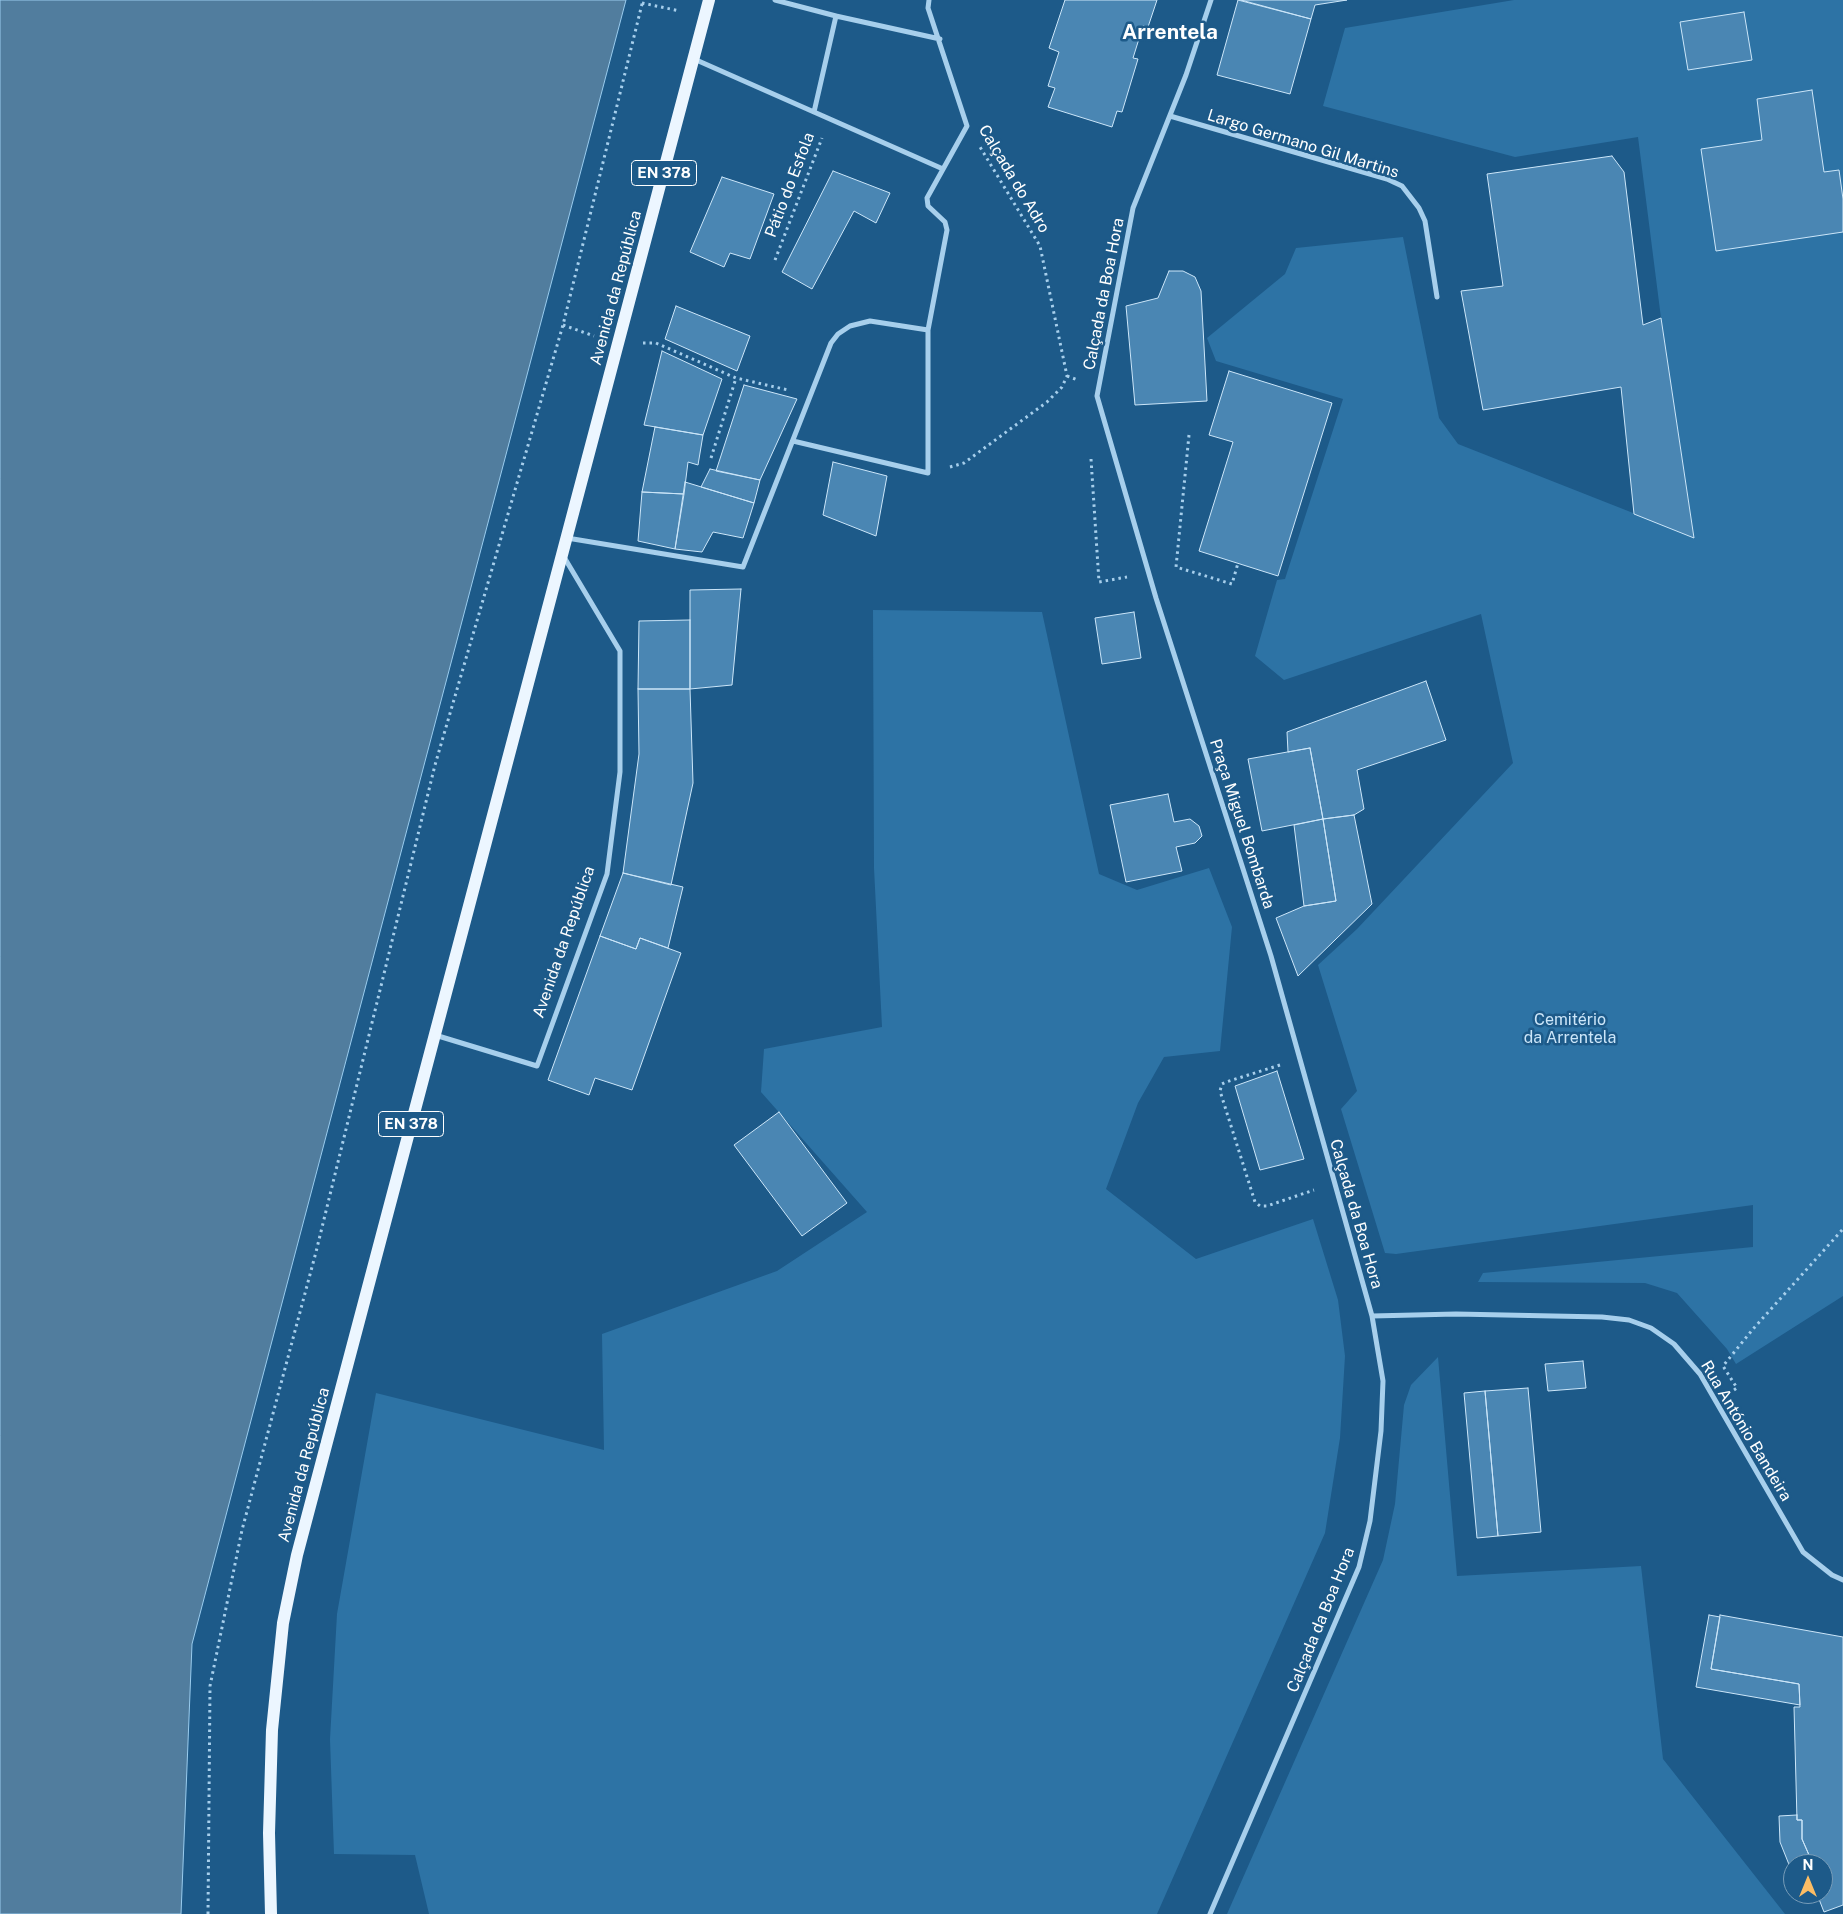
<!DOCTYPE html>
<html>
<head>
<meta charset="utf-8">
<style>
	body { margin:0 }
	#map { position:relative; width:1843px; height:1914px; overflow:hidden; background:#1d5a89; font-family:"Public Sans",sans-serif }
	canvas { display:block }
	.north { position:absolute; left:1783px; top:1854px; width:50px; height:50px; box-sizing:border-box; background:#1d5a89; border:1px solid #779cb8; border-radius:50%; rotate:0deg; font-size:14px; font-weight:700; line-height:20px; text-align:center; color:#fff }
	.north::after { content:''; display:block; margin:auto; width:18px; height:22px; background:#fcbd65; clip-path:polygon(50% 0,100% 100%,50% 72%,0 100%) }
</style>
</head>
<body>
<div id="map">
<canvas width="1843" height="1914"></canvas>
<div class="north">N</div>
</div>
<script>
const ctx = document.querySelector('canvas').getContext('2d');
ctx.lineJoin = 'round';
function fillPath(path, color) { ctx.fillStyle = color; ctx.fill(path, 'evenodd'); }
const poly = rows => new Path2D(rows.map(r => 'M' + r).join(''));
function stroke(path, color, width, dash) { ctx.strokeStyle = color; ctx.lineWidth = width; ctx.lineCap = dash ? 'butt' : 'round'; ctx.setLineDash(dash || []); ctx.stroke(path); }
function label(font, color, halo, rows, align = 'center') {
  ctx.font = font + ' "Public Sans",sans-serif'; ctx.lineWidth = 5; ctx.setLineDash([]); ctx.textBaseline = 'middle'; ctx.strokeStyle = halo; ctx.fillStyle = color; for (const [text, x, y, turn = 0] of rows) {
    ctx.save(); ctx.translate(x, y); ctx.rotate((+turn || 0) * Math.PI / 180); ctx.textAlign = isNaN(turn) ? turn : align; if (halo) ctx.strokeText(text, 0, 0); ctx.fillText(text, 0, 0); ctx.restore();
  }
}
const green = poly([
	[1514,0,1843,0,1843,1296,1736,1364,1727,1349,1677,1293,1645,1283,1478,1282,1483,1273,1753,1247,1753,1205,1396,1254,1385,1253,1341,1109,1357,1091,1318,965,1357,929,1513,763,1481,614,1284,680,1255,656,1277,580,1285,579,1343,399,1216,361,1207,338,1285,274,1296,248,1403,237,1439,418,1458,444,1694,537,1661,318,1638,137,1515,157,1323,106,1345,28],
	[873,610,1042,612,1099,874,1137,890,1209,868,1232,927,1220,1051,1164,1057,1138,1103,1106,1189,1196,1259,1313,1219,1338,1300,1345,1356,1340,1438,1325,1533,1157,1914,429,1914,415,1855,334,1854,330,1739,337,1614,376,1393,604,1450,602,1334,777,1271,867,1212,761,1092,764,1049,882,1027,874,868],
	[1438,1357,1457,1576,1641,1566,1663,1759,1785,1914,1227,1914,1383,1560,1395,1504,1404,1405,1411,1385]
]);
const water = poly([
	[0,0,626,0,192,1644,181,1914,0,1914,0,0]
]);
const building = poly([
	[1065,0,1157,0,1148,27,1143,26,1133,58,1138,59,1122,112,1117,111,1112,127,1048,107,1055,88,1048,86,1059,52,1049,48,1065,0],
	[1238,0,1311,19,1290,94,1217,75,1238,0],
	[1241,0,1347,0,1315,5,1311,19,1241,0],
	[1744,12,1752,60,1688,70,1680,22,1744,12],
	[1812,90,1824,172,1839,170,1843,199,1843,232,1716,251,1701,149,1762,140,1757,99,1812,90],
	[1612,156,1624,172,1643,325,1661,318,1694,538,1634,514,1621,387,1483,410,1461,291,1503,286,1487,174,1612,156],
	[833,171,890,193,876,223,854,211,812,289,782,272,833,171],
	[722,177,774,194,750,259,730,253,724,267,690,252,722,177],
	[1169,271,1183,271,1195,277,1201,291,1207,401,1135,405,1126,306,1158,298,1169,271],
	[676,306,750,336,737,371,665,339,676,306],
	[662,351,722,379,703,435,644,425,662,351],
	[1229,371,1332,403,1278,576,1199,551,1233,442,1209,435,1229,371],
	[744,385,797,399,760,480,716,471,744,385],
	[655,427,703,435,698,465,688,462,684,494,642,492,655,427],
	[833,462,887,476,876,536,823,515,833,462],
	[710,469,760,480,754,503,701,487,710,469],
	[685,482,754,503,743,538,713,532,702,552,675,549,685,482],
	[642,492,684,494,675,549,638,541,642,492],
	[741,589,732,685,690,689,690,590,741,589],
	[1134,612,1141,658,1102,664,1095,618,1134,612],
	[690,620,690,689,638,689,639,621,690,620],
	[1426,681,1446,740,1357,770,1364,809,1354,815,1323,819,1310,748,1288,752,1287,732,1426,681],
	[638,689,690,689,693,783,671,885,623,873,639,754,638,689],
	[1310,748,1323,819,1262,831,1248,759,1310,748],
	[1168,794,1174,822,1190,819,1199,826,1202,836,1195,843,1176,847,1182,871,1126,882,1110,805,1168,794],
	[1354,815,1372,904,1298,976,1276,918,1304,906,1336,901,1323,819,1354,815],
	[1323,819,1336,901,1304,906,1294,825,1323,819],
	[623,873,683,887,668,948,640,938,636,949,600,936,623,873],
	[600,936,636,949,640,938,681,953,632,1090,595,1078,589,1095,548,1080,600,936],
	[1277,1071,1304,1159,1260,1170,1235,1086,1277,1071],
	[779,1112,847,1203,802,1236,734,1145,779,1112],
	[1583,1361,1586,1388,1548,1391,1545,1364,1583,1361],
	[1528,1388,1541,1532,1498,1536,1485,1391,1528,1388],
	[1485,1391,1498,1536,1477,1538,1464,1393,1485,1391],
	[1709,1615,1720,1617,1711,1669,1799,1684,1800,1705,1696,1687,1709,1615],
	[1720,1615,1843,1637,1843,1905,1824,1912,1817,1894,1823,1894,1823,1864,1806,1864,1803,1857,1809,1855,1802,1839,1802,1820,1797,1820,1794,1707,1800,1707,1799,1684,1711,1669,1720,1615],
	[1797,1815,1797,1820,1802,1820,1802,1839,1809,1855,1803,1857,1805,1861,1790,1867,1780,1842,1779,1816,1797,1815]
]);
const path = poly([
	[642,3,680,11],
	[775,260,822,138],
	[563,325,594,336],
	[643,343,656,343,736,378,788,390],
	[1067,376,1078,380],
	[1189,435,1176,567,1232,584,1238,563],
	[711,458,736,378],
	[1091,459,1099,582,1127,577],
	[950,467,964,463,1047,402,1062,387,1067,376,1040,246,980,147],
	[1280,1065,1226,1082,1222,1084,1220,1091,1255,1202,1260,1206,1267,1206,1314,1190],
	[1734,1390,1737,1388,1723,1366,1753,1329,1843,1229],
	[208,1914,210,1686,242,1530,316,1252,435,765,563,325,643,0]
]);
const street = poly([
	[775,0,836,16,814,112],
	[836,16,940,39],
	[694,59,943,169],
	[1170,116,1387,179,1402,186,1419,208,1425,221,1437,297],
	[793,441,928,473,928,330,947,230,945,222,928,206,927,198,967,126,928,8,929,0],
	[567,538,743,567,831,343,838,334,850,326,870,321,928,330],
	[435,1035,537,1066,607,874,620,772,620,651,564,557],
	[1372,1316,1456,1314,1602,1317,1629,1320,1651,1328,1674,1344,1700,1374,1803,1552,1832,1575,1843,1580],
	[1210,1914,1359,1567,1370,1521,1381,1431,1383,1381,1372,1316,1271,956,1156,598,1097,396,1133,208,1186,75,1211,0]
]);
const primary = poly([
	[271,1914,269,1833,272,1730,283,1623,297,1555,709,0]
]);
const shields = [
	[664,173,65],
	[411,1124,65]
];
const shieldNames = [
	["EN 378",664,173],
	["EN 378",411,1124]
];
const streetNames = [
	["Largo Germano Gil Martins",1303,144,17],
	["Calçada do Adro",1014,179,59],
	["Pátio do Esfola",790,185,-69],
	["Avenida da República",616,288,-75],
	["Calçada da Boa Hora",1104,294,-79],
	["Praça Miguel Bombarda",1242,824,72],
	["Avenida da República",564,942,-71],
	["Calçada da Boa Hora",1356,1214,74],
	["Rua António Bandeira",1746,1431,59],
	["Avenida da República",304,1465,-75],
	["Calçada da Boa Hora",1321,1620,-68]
];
const parkNames = [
	["Cemitério",1570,1020],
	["da Arrentela",1570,1038]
];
const districtNames = [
	["Arrentela",1170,33]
];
fillPath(green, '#2d73a5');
fillPath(water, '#517d9e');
stroke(water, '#9accee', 1);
fillPath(building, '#4a86b3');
stroke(building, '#cce6f9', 1);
stroke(path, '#a7cfec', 3, [2.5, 4]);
stroke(street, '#a7cfec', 5);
stroke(primary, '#ecf6ff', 12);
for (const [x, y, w] of shields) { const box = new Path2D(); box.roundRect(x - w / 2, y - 12.5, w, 25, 4); ctx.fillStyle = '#1d5a89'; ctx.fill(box); stroke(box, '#fff', 1); }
label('bold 15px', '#fff', null, shieldNames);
label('16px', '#fff', '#1d5a89', streetNames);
label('16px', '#cce6f9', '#1d5a89', parkNames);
label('bold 21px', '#fff', '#1d5a89', districtNames);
</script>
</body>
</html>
